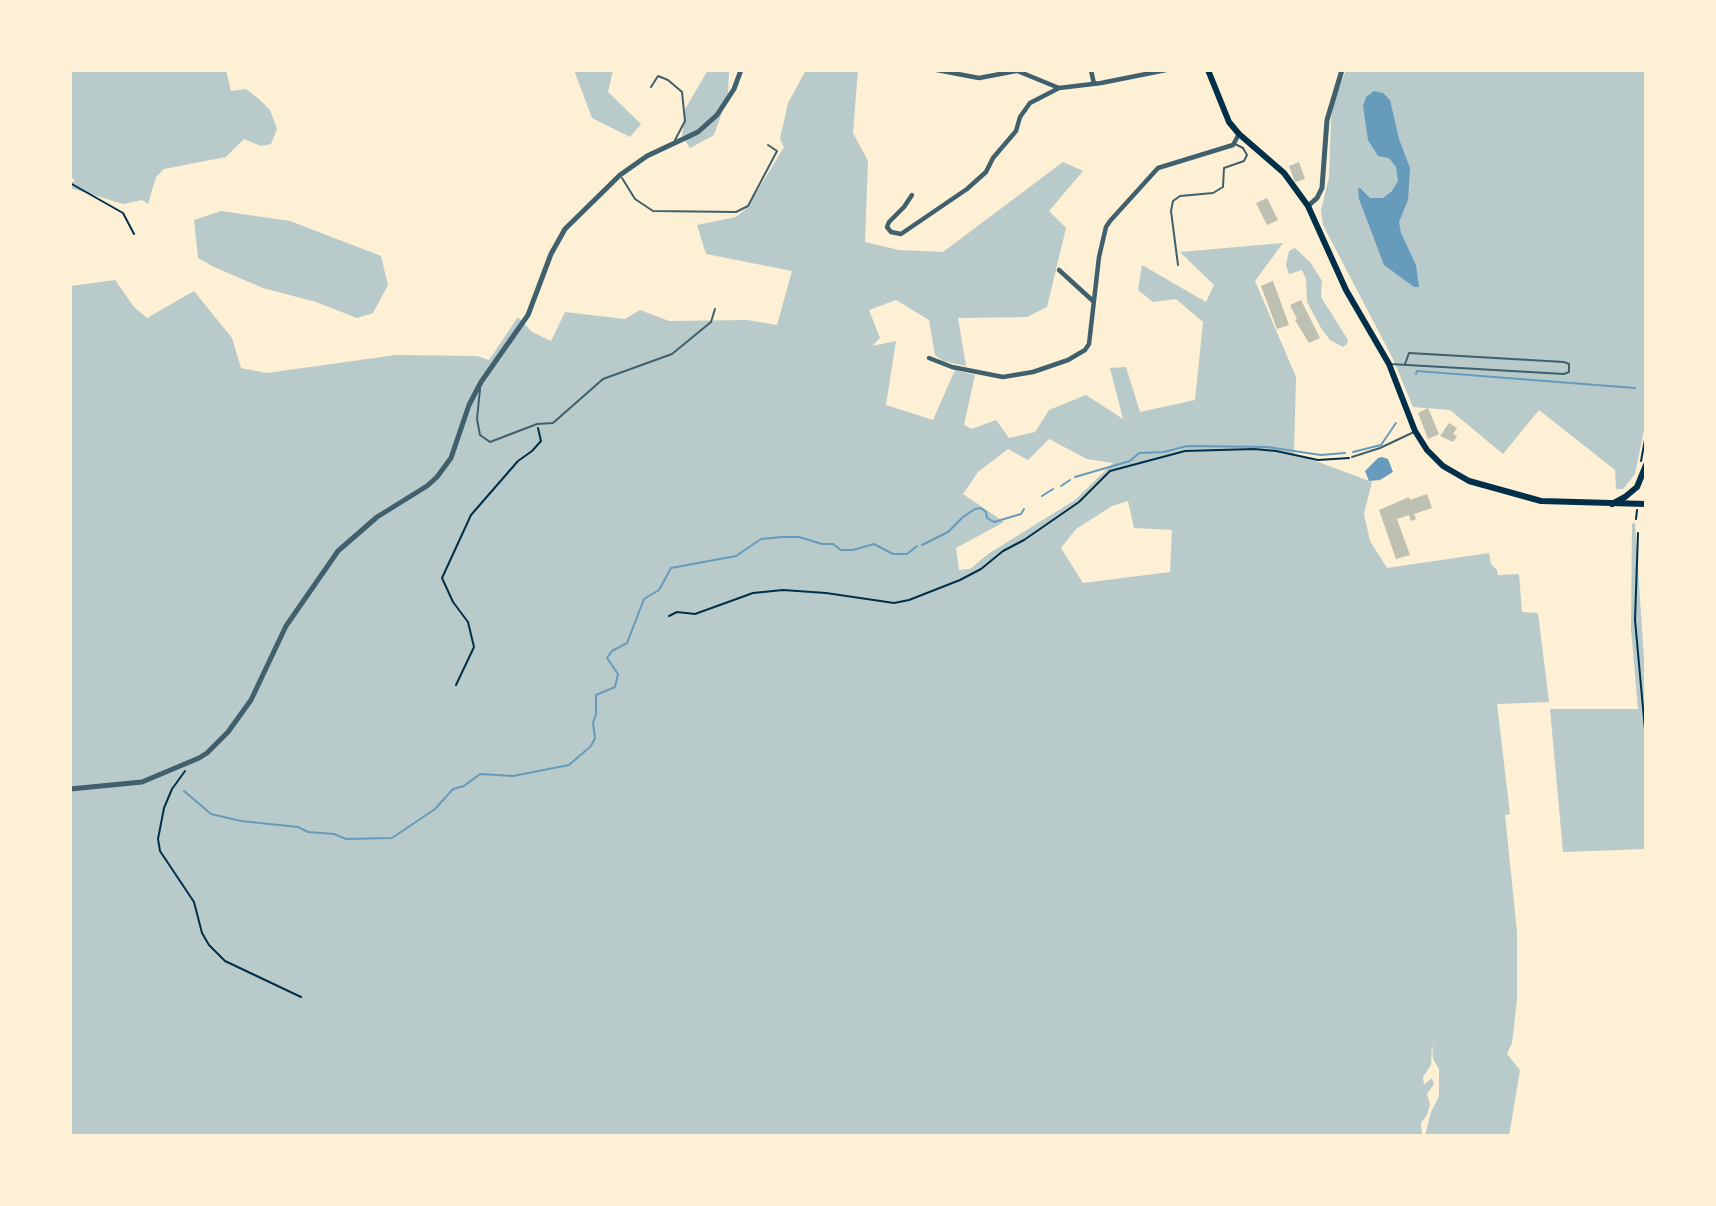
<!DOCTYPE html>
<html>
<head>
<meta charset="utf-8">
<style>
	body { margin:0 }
	#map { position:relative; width:1716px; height:1206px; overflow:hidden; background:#fdf0d5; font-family:"Fira Sans Condensed",sans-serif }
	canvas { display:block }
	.frame { position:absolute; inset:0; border:72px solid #fdf0d5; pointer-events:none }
</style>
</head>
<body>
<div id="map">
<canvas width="1716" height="1206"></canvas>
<div class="frame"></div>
</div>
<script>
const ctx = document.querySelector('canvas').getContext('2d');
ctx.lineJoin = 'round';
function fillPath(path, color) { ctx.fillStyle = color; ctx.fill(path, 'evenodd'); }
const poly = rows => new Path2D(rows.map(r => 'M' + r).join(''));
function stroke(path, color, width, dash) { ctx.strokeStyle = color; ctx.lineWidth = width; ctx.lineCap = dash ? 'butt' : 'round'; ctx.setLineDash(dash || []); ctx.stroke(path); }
const green = poly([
	[70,70,226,70,231,91,246,89,259,99,270,110,277,129,271,144,261,146,244,139,226,157,164,169,156,177,148,204,142,200,123,204,70,188,70,184,75,180,70,177],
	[574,70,613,70,608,92,641,124,630,137,592,118],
	[708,70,729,70,728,95,714,135,690,148,682,136,685,109],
	[806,70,858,70,853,133,868,161,865,242,899,250,943,252,1063,162,1083,171,1049,211,1066,228,1047,307,1027,317,958,318,966,366,943,361,935,355,929,320,896,300,869,310,880,338,872,346,896,341,886,405,933,420,955,370,975,375,964,425,972,429,996,420,1009,438,1035,432,1049,410,1086,395,1123,419,1110,368,1126,367,1140,412,1195,400,1203,322,1176,299,1153,302,1138,290,1142,265,1206,302,1214,285,1180,252,1283,243,1255,281,1296,377,1294,453,1372,482,1364,514,1370,541,1387,568,1489,553,1491,564,1497,570,1498,575,1519,574,1522,612,1538,613,1549,702,1497,704,1510,814,1505,815,1517,932,1517,1000,1512,1043,1507,1054,1520,1070,1509,1136,1425,1136,1431,1112,1439,1096,1439,1069,1433,1059,1432,1042,1431,1065,1423,1077,1424,1085,1432,1078,1434,1084,1427,1094,1430,1104,1427,1115,1421,1123,1422,1136,70,1136,70,247,71,286,115,280,134,307,147,318,194,291,232,338,241,368,267,373,396,355,477,356,489,360,518,317,532,332,551,341,565,312,625,319,640,310,669,321,747,320,777,325,792,271,706,254,697,225,736,217,747,208,784,147,780,139,788,103],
	[1049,439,1087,459,1113,463,1075,500,988,554,970,569,959,570,956,548,1004,522,963,494,978,472,1008,449,1028,460],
	[1128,501,1134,528,1172,530,1170,572,1083,583,1061,548,1076,529,1112,506],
	[1346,70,1646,70,1646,420,1635,474,1623,489,1616,489,1615,470,1539,410,1503,454,1450,410,1413,407,1393,359,1323,225,1321,210,1329,177,1331,118,1335,98],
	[221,211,290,221,381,256,388,285,373,313,357,318,316,302,263,288,214,267,198,258,194,220],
	[1295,248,1310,262,1322,281,1321,297,1348,340,1347,344,1343,347,1330,340,1321,328,1307,302,1306,279,1302,270,1289,274,1286,265,1289,251],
	[1635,523,1646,689,1646,849,1563,852,1550,709,1638,709,1631,629,1632,524]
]);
const water = poly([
	[1374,91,1383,93,1390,100,1399,139,1410,168,1408,200,1399,222,1401,233,1416,265,1419,287,1414,287,1384,265,1359,199,1358,189,1360,188,1370,198,1383,198,1392,191,1398,181,1396,167,1389,158,1378,156,1368,140,1363,106,1366,97],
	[1382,457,1388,459,1393,472,1380,480,1369,481,1365,471,1378,458]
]);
const stream = poly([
	[1416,374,1417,371,1635,388],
	[1353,452,1381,445,1396,423],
	[1075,477,1130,461,1139,453,1164,452,1187,446,1267,447,1321,455,1345,453],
	[1061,486,1070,480],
	[1042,496,1053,489],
	[922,545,948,532,963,517,975,509,981,508,986,512,987,518,994,522,1021,514,1024,509],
	[184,791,211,814,241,821,298,827,308,832,334,834,346,839,392,838,435,809,453,789,464,786,480,774,513,776,569,765,591,746,595,738,593,723,596,714,596,695,615,687,618,674,607,658,612,651,627,643,644,599,659,590,671,568,736,556,761,539,782,537,799,537,822,544,833,544,841,550,853,550,874,544,893,554,907,554,917,546]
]);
const building = poly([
	[1299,162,1305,179,1295,182,1289,166],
	[1267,198,1278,220,1267,225,1256,203],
	[1273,281,1289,325,1277,329,1261,286],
	[1301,300,1320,338,1309,343,1295,320,1297,319,1290,305],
	[1428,408,1439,434,1428,439,1418,413],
	[1449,423,1457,428,1453,434,1457,436,1453,442,1440,436],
	[1427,494,1432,508,1414,514,1416,519,1411,521,1409,515,1397,519,1410,555,1396,559,1379,510,1409,497,1410,500]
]);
const path = poly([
	[70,183,123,213,134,234],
	[1641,461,1646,434],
	[1636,519,1637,510],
	[1638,533,1635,620,1646,741],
	[669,616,677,612,695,614,753,593,783,590,826,593,894,603,909,600,960,580,981,569,1003,551,1024,540,1079,502,1110,471,1185,451,1254,449,1276,451,1318,460,1349,458],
	[456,685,474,647,468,622,453,602,442,578,471,515,518,461,532,451,541,441,538,428],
	[185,771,172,789,164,808,158,839,160,851,194,902,202,933,209,945,225,961,301,997]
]);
const service = poly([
	[651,87,658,76,668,80,682,92,685,121,675,140],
	[622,178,635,199,653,211,736,212,748,206,777,151,768,145],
	[1178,265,1171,211,1173,201,1180,196,1213,193,1223,187,1224,168,1244,161,1247,155,1243,148,1235,144],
	[1390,364,1564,374,1569,372,1569,364,1564,362,1409,353,1405,364],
	[480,389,477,419,480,435,490,442,537,424,553,423,603,379,672,354,711,322,715,309],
	[1352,457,1380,448,1414,432]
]);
const minor = poly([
	[937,70,979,78,1016,71],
	[1015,70,1059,88,1101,83,1166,70],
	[1091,70,1094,84],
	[912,195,904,207,889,222,887,227,891,232,901,234,967,189,986,172,993,158,1016,131,1020,117,1030,103,1059,88],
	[1059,270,1093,301],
	[929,358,952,367,1003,377,1033,372,1068,360,1085,350,1089,344,1099,257,1106,227,1110,221,1158,168,1233,145,1239,134]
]);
const tertiary = poly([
	[1308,206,1317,198,1322,188,1327,120,1342,70],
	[70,789,142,782,199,758,207,753,228,732,251,700,286,626,338,551,377,517,427,486,437,477,451,458,469,405,481,382,528,315,551,254,565,229,620,175,647,156,698,132,717,115,734,89,741,70]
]);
const secondary = poly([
	[1208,70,1229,122,1239,134,1284,173,1308,206,1346,290,1389,364,1415,431,1427,450,1443,466,1469,481,1541,501,1646,504]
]);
const primary = poly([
	[1612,504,1625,497,1637,487,1646,465]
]);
fillPath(green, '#b9caca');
fillPath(water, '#669bbc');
stroke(stream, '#669bbc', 2);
fillPath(building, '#bec0b2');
stroke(path, '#003049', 2);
stroke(service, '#3f606c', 2);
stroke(minor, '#3f606c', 4.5);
stroke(tertiary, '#3f606c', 5);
stroke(secondary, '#003049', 6);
stroke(primary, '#003049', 6);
</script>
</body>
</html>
